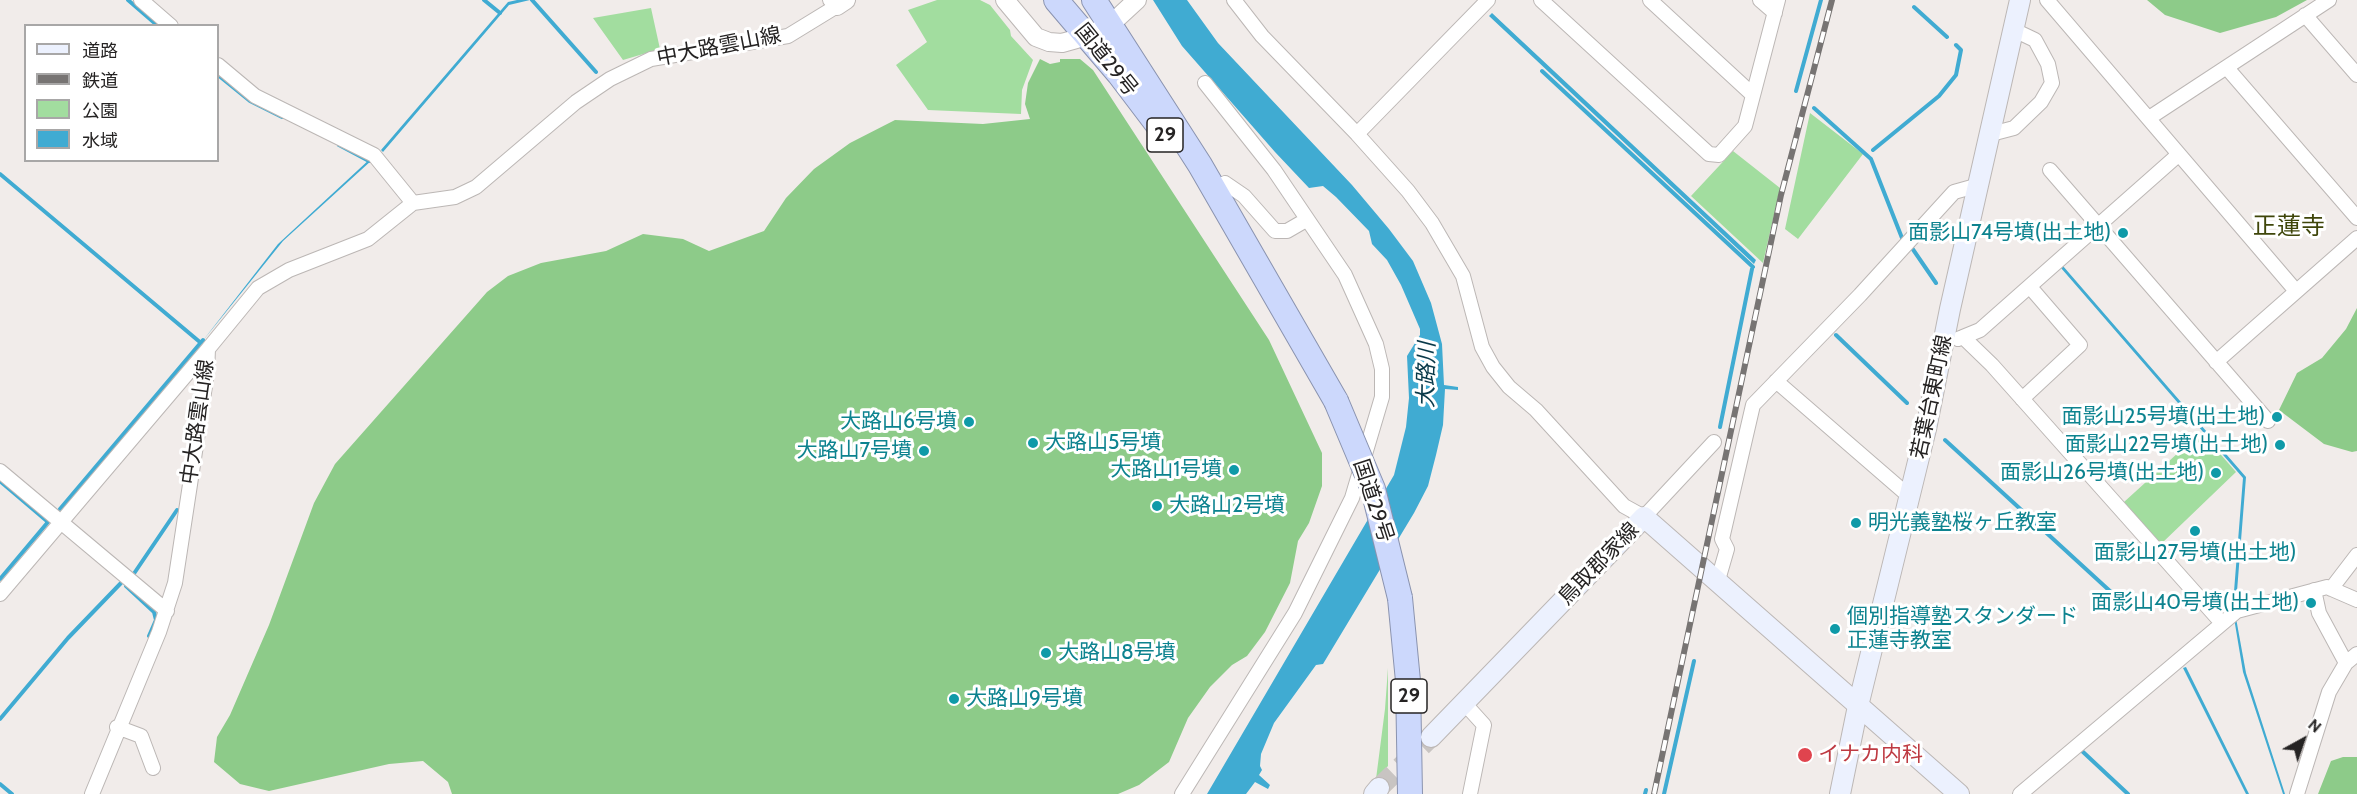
<!DOCTYPE html>
<html>
<head>
<meta charset="utf-8">
<style>
	body { margin:0 }
	#map { position:relative; width:2357px; height:794px; overflow:hidden; background:#f1ecea; font-family:Cabin,"Noto Sans JP",sans-serif }
	canvas { display:block }
	.legend { position:absolute; left:24px; top:24px; width:195px; height:138px; box-sizing:border-box; background:#fff; border:2px solid #a8a7a7; margin:0; padding:8px 10px; list-style:none; font-size:18px; color:#252323 }
	.legend li { display:flex; align-items:center; gap:12px; height:30px }
	.legend b { width:30px; border:2px solid #a8a7a7 }
	.north { position:absolute; left:2273px; top:710px; width:60px; height:60px; -webkit-text-stroke:4px #fff; paint-order:stroke; rotate:40deg; font-size:16px; font-weight:700; line-height:24px; text-align:center; color:#252323 }
	.north::after { content:''; display:block; margin:auto; width:21px; height:27px; background:#252323; clip-path:polygon(50% 0,100% 100%,50% 72%,0 100%) }
</style>
</head>
<body>
<div id="map">
<canvas width="2357" height="794"></canvas>
<ul class="legend">
<li><b style="height:8px;background:#ecf1fe"></b>道路</li>
<li><b style="height:8px;background:#777473"></b>鉄道</li>
<li><b style="height:16px;background:#a2dd9f"></b>公園</li>
<li><b style="height:16px;background:#40abd2"></b>水域</li>
</ul>
<div class="north">N</div>
</div>
<script>
const ctx = document.querySelector('canvas').getContext('2d');
ctx.lineJoin = 'round';
function fillPath(path, color) { ctx.fillStyle = color; ctx.fill(path, 'evenodd'); }
const poly = rows => new Path2D(rows.map(r => 'M' + r).join(''));
function stroke(path, color, width, dash) { ctx.strokeStyle = color; ctx.lineWidth = width; ctx.lineCap = dash ? 'butt' : 'round'; ctx.setLineDash(dash || []); ctx.stroke(path); }
function label(font, color, halo, rows, align = 'center') {
  ctx.font = font + ' Cabin,"Noto Sans JP",sans-serif'; ctx.lineWidth = 6; ctx.setLineDash([]); ctx.textBaseline = 'middle'; ctx.strokeStyle = halo; ctx.fillStyle = color; for (const [text, x, y, turn = 0] of rows) {
    ctx.save(); ctx.translate(x, y); ctx.rotate((+turn || 0) * Math.PI / 180); ctx.textAlign = isNaN(turn) ? turn : align; if (halo) ctx.strokeText(text, 0, 0); ctx.fillText(text, 0, 0); ctx.restore();
  }
}
const green = poly([
	[937,0,980,0,990,5,1010,30,1011,36,1033,60,1022,90,1021,114,928,110,896,65,927,42,908,10],
	[651,8,660,49,623,60,593,18],
	[1810,113,1863,154,1798,239,1785,229],
	[1733,151,1780,188,1763,263,1691,196],
	[2201,432,2236,472,2161,544,2124,502],
	[1388,668,1388,766,1376,779,1385,709]
]);
const forest = poly([
	[2147,0,2307,0,2276,17,2220,33,2165,15],
	[1040,59,1050,64,1060,62,1060,59,1080,59,1093,70,1269,340,1322,453,1322,486,1309,523,1298,541,1290,583,1265,632,1247,656,1232,665,1210,687,1188,718,1169,762,1139,785,1118,794,452,794,448,782,423,761,389,764,269,791,240,784,214,762,217,737,230,715,269,625,314,503,335,464,487,292,508,276,541,263,606,251,643,234,683,239,709,251,764,231,786,198,814,169,850,143,895,120,983,124,1030,119,1025,104,1028,83],
	[2357,308,2357,451,2352,452,2324,444,2279,410,2297,373,2322,358,2346,329],
	[2343,757,2357,757,2357,794,2318,794,2331,761]
]);
const water = poly([
	[517,0,530,0,509,5,383,152,381,150,508,2],
	[1153,0,1187,0,1218,43,1352,185,1389,229,1413,261,1431,303,1442,344,1444,385,1458,387,1458,390,1445,389,1443,425,1436,455,1428,486,1414,513,1323,664,1316,665,1274,723,1261,754,1260,766,1262,770,1259,775,1270,785,1268,789,1255,782,1246,794,1207,794,1394,475,1406,427,1409,398,1407,356,1420,335,1420,329,1401,285,1387,260,1372,244,1369,231,1336,197,1323,186,1309,188,1275,152,1182,46],
	[1492,13,1756,260,1754,264,1489,16],
	[371,158,372,160,283,241,201,343,278,244],
	[2063,266,2246,477,2236,604,2233,604,2243,478,2061,268],
	[2234,618,2236,618,2246,673,2285,794,2283,794,2243,672],
	[2186,667,2249,794,2246,794,2183,668]
]);
const stream = poly([
	[128,0,158,26],
	[484,0,500,13],
	[532,0,596,72],
	[1914,7,1947,37],
	[1542,71,1753,267],
	[218,75,250,101,282,117],
	[1796,91,1821,0],
	[1814,108,1871,159,1902,238],
	[339,145,369,161],
	[1873,150,1939,96,1956,75,1961,50,1956,45],
	[0,174,201,343],
	[1912,248,1936,283],
	[1836,335,1907,403],
	[1720,427,1752,269],
	[1945,440,2123,603],
	[0,481,48,522,0,579],
	[60,509,203,340],
	[133,575,177,510],
	[126,586,154,612,156,620,149,636],
	[0,719,68,638,121,583],
	[2082,751,2128,794],
	[0,784,12,794],
	[1645,794,1646,790],
	[1664,794,1694,661]
]);
const secondaryTunnel = poly([
	[1379,788,1431,737]
]);
const minor = poly([
	[141,0,171,26],
	[1234,0,1262,36,1357,134,1408,191,1432,223,1463,276,1482,347,1493,367,1509,387,1536,410,1624,506,1644,517,1714,442],
	[1541,0,1709,154,1719,155,1745,126,1778,0],
	[1650,0,1753,95],
	[1760,0,1775,13],
	[2047,0,2296,291],
	[2305,15,2357,75],
	[218,65,255,96,374,155,413,203],
	[2227,68,2357,218],
	[2149,118,2329,0],
	[1357,134,1488,0],
	[1991,134,2014,128,2041,102,2052,83,2048,64,2035,40,2014,30],
	[2050,170,2268,421],
	[1225,183,1244,196,1275,231,1287,231,1306,220],
	[1963,337,1992,365,2221,622],
	[1958,339,1980,330,2178,155],
	[2216,362,2357,238],
	[1776,381,1910,497],
	[2022,399,2080,345,2030,287],
	[0,471,167,611],
	[1718,580,1727,549,1722,539,1753,405,1860,295,1954,192,1979,185],
	[2331,589,2357,555],
	[2314,590,2319,613,2346,663],
	[0,594,208,349],
	[1465,704,1484,725,1470,794],
	[117,727,141,736,153,768],
	[92,794,159,632,175,583,207,373,208,349,258,288,289,270,368,239,413,203,455,197,476,187,576,102,610,79,651,59,788,36,837,6,830,0],
	[1182,794,1295,613,1352,498,1382,397,1382,369,1376,344,1345,275,1274,170,1205,83],
	[2020,794,2237,611,2327,587,2357,600],
	[2297,794,2329,692,2346,663,2357,654]
]);
const tertiary = poly([
	[1005,0,1036,37,1049,42,1062,43,1087,36,1111,24,1137,0],
	[837,6,846,0]
]);
const secondary = poly([
	[1431,737,1644,517,1959,794],
	[1374,794,1379,788],
	[1840,794,1858,706,1926,429,1950,309,2020,0]
]);
const trunk = poly([
	[1056,0,1119,74,1160,128],
	[1094,0,1200,165,1336,401],
	[1400,598,1408,681,1410,794]
]);
const rail = poly([
	[1654,794,1781,195,1832,0]
]);
const trunkBridge = poly([
	[1336,401,1373,489,1400,598]
]);
const markers = [
	[2123,233,6,"#0f9aa8"],
	[2277,417,6,"#0f9aa8"],
	[969,422,6,"#0f9aa8"],
	[1033,443,6,"#0f9aa8"],
	[2280,445,6,"#0f9aa8"],
	[924,451,6,"#0f9aa8"],
	[1234,470,6,"#0f9aa8"],
	[2216,473,6,"#0f9aa8"],
	[1157,506,6,"#0f9aa8"],
	[1856,523,6,"#0f9aa8"],
	[2195,531,6,"#0f9aa8"],
	[2311,603,6,"#0f9aa8"],
	[1835,629,6,"#0f9aa8"],
	[1046,653,6,"#0f9aa8"],
	[954,699,6,"#0f9aa8"],
	[1805,755,8,"#e0444e"]
];
const shields = [
	[1165,135,36],
	[1409,696,36]
];
const shieldNames = [
	["29",1165,135],
	["29",1409,696]
];
const streetNames = [
	["中大路雲山線",719,47,-11],
	["国道29号",1106,60,51],
	["若葉台東町線",1932,397,-78],
	["中大路雲山線",198,422,-82],
	["国道29号",1373,501,72],
	["鳥取郡家線",1599,564,-46]
];
const cultureNames = [
	["面影山74号墳(出土地)",2111,233],
	["面影山25号墳(出土地)",2265,417],
	["大路山6号墳",957,422],
	["大路山5号墳",1045,443,"left"],
	["面影山22号墳(出土地)",2268,445],
	["大路山7号墳",912,451],
	["大路山1号墳",1222,470],
	["面影山26号墳(出土地)",2204,473],
	["大路山2号墳",1169,506,"left"],
	["明光義塾桜ヶ丘教室",1868,523,"left"],
	["面影山27号墳(出土地)",2195,553,"center"],
	["面影山40号墳(出土地)",2299,603],
	["個別指導塾スタンダード",1847,617,"left"],
	["正蓮寺教室",1847,641,"left"],
	["大路山8号墳",1058,653,"left"],
	["大路山9号墳",966,699,"left"]
];
const healthNames = [
	["イナカ内科",1818,755]
];
const waterNames = [
	["大路川",1427,375,-89]
];
const quarterNames = [
	["正蓮寺",2289,227]
];
fillPath(green, '#a2dd9f');
fillPath(forest, '#8dcb89');
fillPath(water, '#40abd2');
stroke(stream, '#40abd2', 4);
stroke(secondaryTunnel, '#c8c4c2', 20, [20, 10]);
stroke(minor, '#bcb7b5', 16);
stroke(tertiary, '#bcb7b5', 20);
stroke(secondary, '#bcb7b5', 22);
stroke(trunk, '#8a93af', 26);
stroke(minor, '#fff', 14);
stroke(tertiary, '#fff', 18);
stroke(secondary, '#ecf1fe', 20);
stroke(trunk, '#ccd8fc', 24);
stroke(rail, '#777473', 6);
stroke(rail, '#fff', 4, [11]);
stroke(trunkBridge, '#8a93af', 26, []);
stroke(trunkBridge, '#ccd8fc', 24);
for (const [x, y, r, color] of markers) { const dot = new Path2D(); dot.arc(x, y, r, 0, 2 * Math.PI); ctx.fillStyle = color; ctx.fill(dot); stroke(dot, '#fff', 2); }
for (const [x, y, w] of shields) { const box = new Path2D(); box.roundRect(x - w / 2, y - 17, w, 34, 4.5); ctx.fillStyle = '#fff'; ctx.fill(box); stroke(box, '#252323', 1.5); }
label('bold 20px', '#252323', null, shieldNames);
label('21px', '#252323', '#fff', streetNames);
label('21px', '#0d838f', '#fff', cultureNames, 'right');
label('21px', '#be3a42', '#fff', healthNames, 'left');
label('italic 22px', '#093949', '#fff', waterNames);
label('24px', '#3f460a', '#fff', quarterNames);
</script>
</body>
</html>
